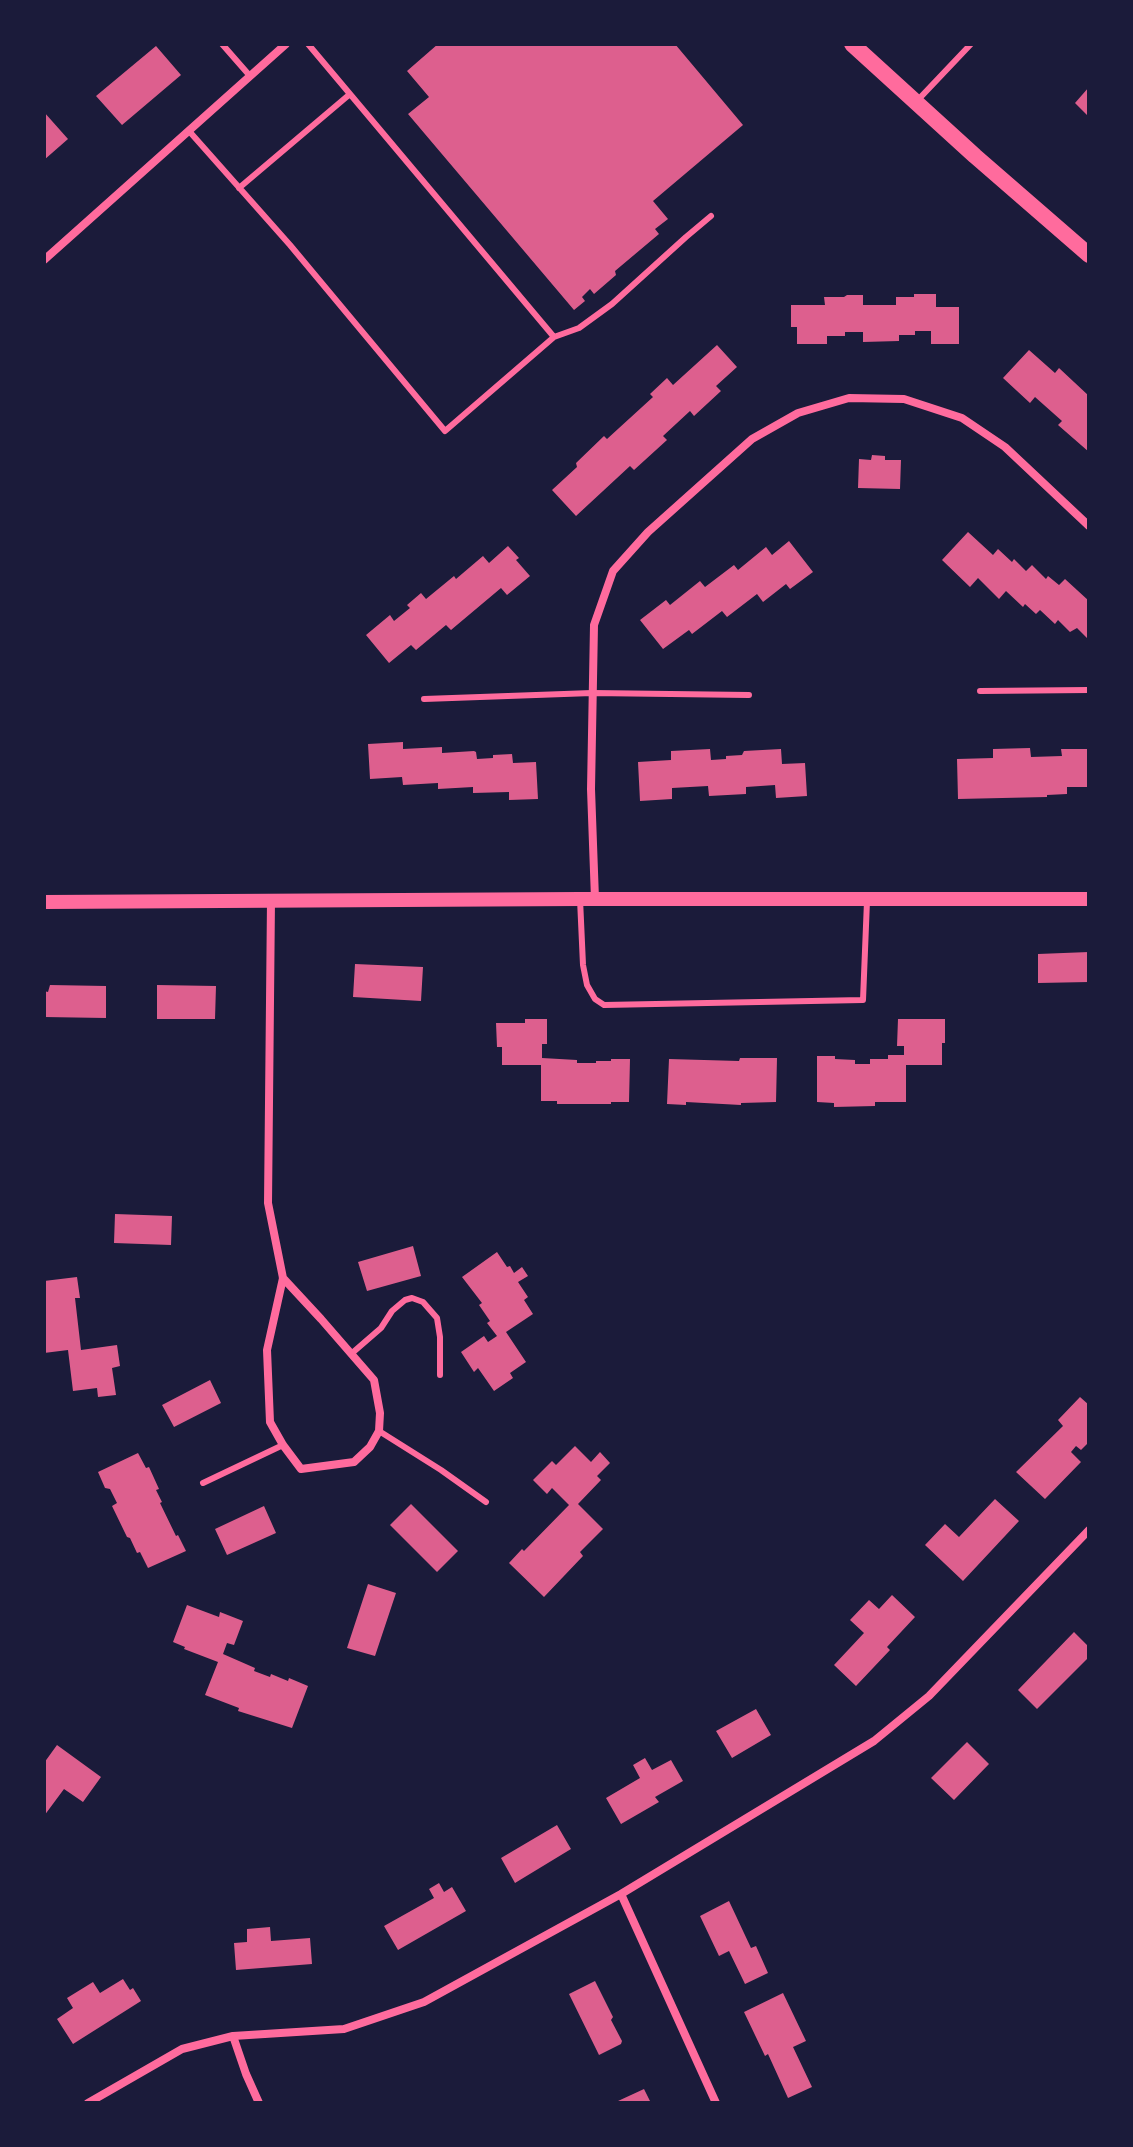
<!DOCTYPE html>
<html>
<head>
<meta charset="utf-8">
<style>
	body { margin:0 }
	#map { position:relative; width:1133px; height:2147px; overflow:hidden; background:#1b1b3a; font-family:"PT Serif",serif }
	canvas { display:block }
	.frame { position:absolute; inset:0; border:46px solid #1b1b3a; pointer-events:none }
</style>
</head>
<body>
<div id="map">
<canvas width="1133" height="2147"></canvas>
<div class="frame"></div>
</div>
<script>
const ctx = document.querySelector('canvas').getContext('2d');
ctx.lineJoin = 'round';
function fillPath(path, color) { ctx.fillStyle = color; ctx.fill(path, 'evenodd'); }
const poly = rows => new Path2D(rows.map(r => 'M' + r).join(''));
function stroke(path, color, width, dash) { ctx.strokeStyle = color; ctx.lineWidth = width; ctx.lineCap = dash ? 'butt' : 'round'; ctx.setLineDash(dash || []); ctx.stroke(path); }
const building = poly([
	[438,44,675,44,743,125,653,201,668,219,655,229,659,234,615,271,616,275,594,294,590,289,582,297,585,301,574,310,408,114,429,97,407,71],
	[156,46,181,75,122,125,96,96],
	[1089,87,1089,117,1075,103],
	[44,112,68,139,44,160],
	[914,294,936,294,936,307,959,307,959,344,931,344,931,331,915,331,915,335,899,335,899,341,863,342,863,332,845,332,845,336,827,336,827,344,797,344,797,327,791,327,791,305,825,305,824,297,844,297,847,295,863,295,863,305,896,305,896,297,914,297],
	[717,345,737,367,716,386,721,391,694,416,690,411,663,436,667,440,634,470,630,466,576,516,552,490,577,467,576,463,604,436,607,439,653,397,650,394,667,378,673,385],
	[1029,350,1055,373,1059,368,1089,396,1089,452,1058,425,1062,421,1035,397,1030,403,1003,378],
	[872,455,885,456,885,460,901,460,900,489,858,488,859,459,871,460],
	[968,532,993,555,998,549,1012,562,1014,559,1026,571,1032,565,1046,579,1048,576,1059,585,1065,579,1089,601,1089,640,1077,628,1070,632,1058,620,1055,624,1040,610,1036,614,1025,604,1023,607,1006,591,999,599,978,578,970,587,942,560],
	[789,541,813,572,790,589,786,584,763,602,757,594,727,617,722,611,692,634,689,630,663,649,640,620,666,600,670,605,700,581,705,587,734,565,738,570,766,547,772,555],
	[508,546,519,558,516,560,530,576,507,595,501,588,451,630,446,625,416,650,411,645,389,663,366,635,390,615,394,621,410,608,407,605,421,593,426,599,454,576,456,579,483,556,489,563],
	[403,742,403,749,442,747,442,753,474,751,476,752,477,759,493,758,493,755,512,754,513,763,536,762,538,799,509,800,509,792,473,793,473,787,438,789,438,783,403,785,402,777,370,779,368,744],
	[1030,748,1031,757,1062,756,1061,749,1089,749,1089,787,1067,787,1067,794,1047,795,1047,797,958,799,957,759,993,758,993,749],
	[710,749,711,760,726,759,726,756,742,755,744,751,781,749,782,764,805,763,807,796,776,798,775,785,746,787,746,794,709,796,708,786,672,788,672,799,640,801,638,762,671,760,671,751],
	[1089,952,1089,982,1038,983,1038,954],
	[355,964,423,967,421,1001,353,997],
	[50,985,106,986,106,1018,44,1017,44,991,48,992],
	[157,985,216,986,215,1019,157,1019],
	[525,1019,547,1019,547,1044,542,1044,542,1058,577,1060,577,1063,596,1063,596,1061,611,1061,611,1059,630,1059,629,1102,611,1102,611,1104,557,1104,557,1101,541,1101,541,1065,502,1065,502,1047,497,1047,496,1023,525,1023],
	[898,1019,945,1019,945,1043,942,1043,942,1065,906,1065,906,1102,875,1102,875,1106,834,1107,834,1103,817,1102,817,1056,835,1056,835,1059,855,1060,855,1064,870,1064,870,1059,888,1059,888,1055,904,1055,904,1046,897,1046],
	[740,1058,777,1058,776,1102,741,1103,741,1105,686,1102,686,1105,667,1104,669,1059,739,1061],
	[115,1214,172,1216,171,1245,114,1243],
	[413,1246,421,1276,367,1291,358,1262],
	[497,1252,507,1267,510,1266,514,1273,522,1267,528,1276,518,1282,528,1297,524,1300,533,1314,506,1332,526,1362,510,1373,513,1378,494,1391,478,1368,474,1372,461,1352,484,1336,488,1342,497,1336,487,1323,490,1321,479,1305,482,1303,462,1277],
	[77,1277,80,1298,75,1298,81,1350,117,1345,120,1366,112,1368,116,1395,98,1397,97,1388,73,1391,68,1350,44,1353,44,1281],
	[210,1380,221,1403,174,1427,162,1405],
	[1080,1397,1089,1405,1089,1442,1081,1450,1076,1446,1071,1452,1081,1462,1045,1499,1016,1472,1063,1426,1058,1420],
	[575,1446,591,1462,600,1452,610,1463,597,1476,601,1480,578,1504,603,1529,580,1552,583,1556,544,1597,509,1563,522,1549,524,1551,569,1505,552,1488,547,1494,533,1480,552,1461,556,1465],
	[138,1453,146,1468,149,1467,159,1489,156,1490,162,1502,160,1503,176,1536,178,1535,186,1551,148,1568,140,1552,137,1553,130,1538,127,1537,112,1506,117,1503,110,1489,105,1488,98,1472],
	[995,1499,1019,1521,963,1581,925,1545,945,1524,959,1537],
	[411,1504,458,1551,437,1572,390,1525],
	[264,1506,276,1533,227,1555,215,1529],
	[368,1584,396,1593,375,1656,347,1648],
	[892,1595,915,1617,887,1647,890,1650,856,1686,834,1665,864,1633,850,1620,869,1600,879,1609],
	[187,1605,219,1617,220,1612,243,1621,234,1645,227,1643,223,1654,255,1668,254,1671,270,1677,271,1674,288,1681,289,1678,308,1686,292,1728,238,1711,239,1708,205,1695,218,1662,184,1649,185,1647,173,1642],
	[1074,1632,1089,1647,1089,1657,1037,1709,1018,1690],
	[756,1709,771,1735,732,1758,716,1731],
	[967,1742,989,1764,954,1800,931,1778],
	[57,1745,101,1777,83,1802,64,1789,44,1816,44,1763],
	[645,1758,652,1770,671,1760,683,1781,655,1797,659,1802,621,1824,606,1798,640,1778,633,1765],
	[557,1825,571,1849,515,1883,501,1858],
	[439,1883,444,1892,452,1887,466,1911,398,1950,384,1926,434,1898,429,1889],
	[729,1901,751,1948,756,1946,768,1973,745,1984,729,1951,719,1956,700,1916],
	[270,1927,271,1941,310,1938,312,1964,236,1970,234,1943,247,1942,247,1929],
	[123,1979,130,1990,133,1988,141,2001,73,2044,57,2019,73,2008,67,1998,93,1982,100,1993],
	[595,1981,613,2017,611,2020,622,2041,621,2044,599,2055,569,1994],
	[783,1993,806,2041,793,2047,812,2087,788,2098,768,2054,765,2056,744,2012],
	[644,2089,651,2103,619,2103,618,2101]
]);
const service = poly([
	[222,44,250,76],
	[308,44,554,337],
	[916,102,971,44],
	[189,131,290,245,445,431,554,337,579,328,612,304,686,237,711,216],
	[239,188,350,94],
	[980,691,1089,690],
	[424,699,592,693,749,695],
	[580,899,583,965,587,985,595,999,604,1005,863,1000,867,901],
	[351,1354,381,1328,392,1311,405,1300,412,1298,423,1302,437,1318,440,1337,440,1375],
	[379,1431,441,1470,486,1502],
	[203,1483,283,1445]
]);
const minor = poly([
	[44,260,286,44],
	[595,899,591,789,594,625,613,571,648,532,752,439,798,413,849,398,904,399,962,418,1005,447,1089,526],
	[271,900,268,1203,283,1278],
	[283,1278,321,1319,374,1380,380,1413,379,1431,370,1447,354,1462,301,1469,283,1445,270,1422,267,1350,283,1278],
	[621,1894,716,2103],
	[233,2036,246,2074,259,2103],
	[88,2103,182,2049,233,2036,344,2029,424,2002,621,1894,874,1741,929,1696,1089,1530]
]);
const tertiary = poly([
	[44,902,580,899,1089,899]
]);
const secondary = poly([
	[852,44,975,156,1089,255]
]);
fillPath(building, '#dd5f8e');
stroke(service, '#ff6b9d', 6);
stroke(minor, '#ff6b9d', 8);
stroke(tertiary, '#ff6b9d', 14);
stroke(secondary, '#ff6b9d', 16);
</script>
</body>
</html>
